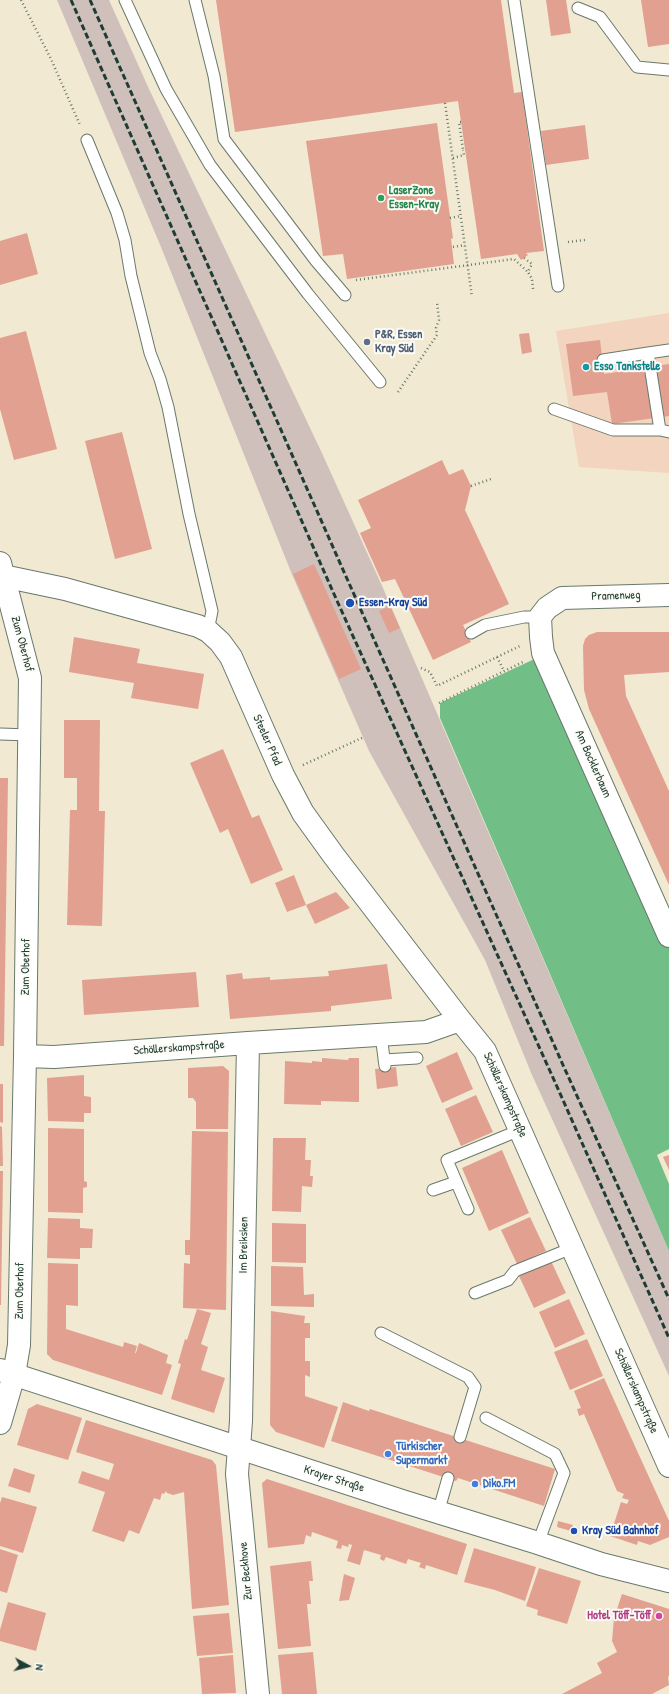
<!DOCTYPE html>
<html>
<head>
<meta charset="utf-8">
<style>
	body { margin:0 }
	#map { position:relative; width:669px; height:1694px; overflow:hidden; background:#f1e9d1; font-family:"Patrick Hand",sans-serif }
	canvas { display:block }
	.north { position:absolute; left:8px; top:1646px; width:40px; height:40px; -webkit-text-stroke:3px #fdfcf7; paint-order:stroke; rotate:97deg; font-size:11px; font-weight:700; line-height:16px; text-align:center; color:#1f3d34 }
	.north::after { content:''; display:block; margin:auto; width:14px; height:18px; background:#1f3d34; clip-path:polygon(50% 0,100% 100%,50% 72%,0 100%) }
</style>
</head>
<body>
<div id="map">
<canvas width="669" height="1694"></canvas>
<div class="north">N</div>
</div>
<script>
const ctx = document.querySelector('canvas').getContext('2d');
ctx.lineJoin = 'round';
function fillPath(path, color) { ctx.fillStyle = color; ctx.fill(path, 'evenodd'); }
const poly = rows => new Path2D(rows.map(r => 'M' + r).join(''));
function stroke(path, color, width, dash) { ctx.strokeStyle = color; ctx.lineWidth = width; ctx.lineCap = dash ? 'butt' : 'round'; ctx.setLineDash(dash || []); ctx.stroke(path); }
function label(font, color, halo, rows, align = 'center') {
  ctx.font = font + ' "Patrick Hand",sans-serif'; ctx.lineWidth = 4; ctx.setLineDash([]); ctx.textBaseline = 'middle'; ctx.strokeStyle = halo; ctx.fillStyle = color; for (const [text, x, y, turn = 0] of rows) {
    ctx.save(); ctx.translate(x, y); ctx.rotate((+turn || 0) * Math.PI / 180); ctx.textAlign = isNaN(turn) ? turn : align; if (halo) ctx.strokeText(text, 0, 0); ctx.fillText(text, 0, 0); ctx.restore();
  }
}
const built = poly([
	[669,313,669,473,579,467,556,331]
]);
const industrial = poly([
	[57,0,109,0,149,89,321,451,383,588,669,1251,669,1376,532,1075,485,960,369,751,291,572,161,247]
]);
const forest = poly([
	[543,655,669,940,669,1149,657,1155,669,1184,669,1251,440,718,440,703]
]);
const building = poly([
	[216,0,501,0,514,93,522,92,544,251,526,253,528,255,521,260,517,254,481,259,458,101,235,132],
	[546,0,566,0,571,33,551,36],
	[641,0,669,0,669,44,648,47],
	[437,123,453,238,451,239,454,264,347,279,343,254,323,256,306,141],
	[585,125,589,159,546,165,541,131],
	[27,233,38,274,0,285,0,241],
	[26,331,57,449,14,460,0,409,0,338],
	[529,333,532,352,522,354,519,334],
	[600,340,604,374,669,364,669,416,612,424,607,392,573,396,566,344],
	[122,432,152,549,115,559,85,441],
	[442,460,449,475,463,469,471,486,465,510,509,604,463,625,471,642,433,660,395,579,382,582,360,533,371,528,358,500],
	[314,564,361,669,339,679,293,574],
	[390,606,400,628,389,633,379,611],
	[597,632,669,632,669,672,624,675,626,696,669,791,669,885,589,709,584,690,583,646,585,639,589,635],
	[74,637,140,649,137,663,204,674,198,709,131,698,134,683,69,672],
	[64,720,100,720,99,811,105,811,102,926,67,925,70,810,77,810,77,778,64,778],
	[223,749,252,818,259,815,283,870,251,884,228,829,220,833,190,763],
	[0,778,8,778,4,1046,0,1046],
	[294,875,306,905,287,912,275,883],
	[336,892,350,908,315,924,306,905],
	[387,964,392,999,331,1006,331,1011,230,1019,226,975,242,973,243,979,270,977,270,980,329,976,328,971],
	[196,972,199,1007,84,1015,82,980],
	[457,1052,473,1089,442,1103,426,1066],
	[322,1058,348,1060,349,1058,359,1058,359,1102,321,1101,321,1105,284,1104,285,1061,312,1063,312,1061,322,1062],
	[223,1066,229,1071,228,1129,196,1129,196,1102,193,1098,188,1098,188,1068],
	[396,1067,398,1086,377,1089,375,1069],
	[84,1075,84,1096,91,1097,91,1113,84,1113,84,1122,48,1121,47,1078],
	[0,1084,3,1084,3,1123,0,1122],
	[476,1095,493,1132,461,1146,445,1109],
	[0,1126,2,1127,3,1166,0,1166],
	[48,1128,84,1129,84,1181,87,1182,87,1187,83,1188,83,1213,48,1212],
	[192,1131,228,1132,226,1310,183,1308,184,1263,190,1264,190,1255,185,1255,185,1240,190,1240],
	[273,1138,306,1138,305,1160,311,1160,310,1176,313,1176,312,1187,302,1186,301,1212,272,1211],
	[502,1150,529,1213,489,1231,462,1168],
	[669,1155,669,1170,663,1157],
	[0,1171,3,1171,1,1305,0,1305],
	[530,1217,546,1251,517,1264,501,1230],
	[48,1218,80,1219,80,1228,93,1229,92,1248,80,1248,80,1259,47,1258],
	[272,1223,306,1224,306,1263,272,1262],
	[551,1261,566,1293,534,1308,519,1276],
	[48,1263,78,1264,78,1306,66,1305,66,1329,123,1347,124,1342,137,1346,135,1353,136,1353,139,1343,168,1355,166,1363,172,1365,162,1395,53,1360,47,1354],
	[271,1266,303,1267,304,1295,314,1294,314,1307,271,1306],
	[569,1299,585,1334,555,1348,539,1312],
	[197,1309,211,1313,201,1344,208,1347,201,1370,225,1378,214,1413,171,1399,181,1364,178,1363,185,1339,187,1340],
	[271,1311,305,1316,304,1323,310,1323,310,1338,305,1338,305,1361,310,1361,310,1377,305,1375,305,1396,338,1407,324,1448,276,1432,270,1425],
	[587,1339,603,1376,570,1390,554,1352],
	[604,1378,669,1521,669,1537,650,1545,638,1541,637,1545,610,1536,621,1502,627,1504,629,1500,622,1498,624,1494,617,1491,584,1414,579,1416,577,1409,581,1408,574,1391],
	[343,1402,369,1411,370,1409,555,1469,544,1506,458,1478,456,1481,331,1441],
	[37,1404,82,1418,68,1460,17,1445,28,1409],
	[86,1420,212,1460,216,1465,229,1605,192,1609,184,1492,173,1495,167,1493,166,1491,164,1494,162,1493,160,1500,154,1498,139,1534,129,1530,124,1542,92,1531,105,1492,78,1483,82,1471,109,1480,114,1464,76,1452],
	[14,1468,35,1475,30,1493,8,1486],
	[267,1479,467,1544,457,1575,426,1565,425,1569,419,1567,421,1563,408,1559,406,1564,386,1557,384,1561,380,1559,381,1555,364,1550,360,1565,347,1561,352,1545,349,1544,348,1547,342,1545,341,1549,336,1548,338,1541,312,1532,311,1537,306,1535,304,1544,268,1548,262,1483],
	[2,1497,37,1507,23,1553,0,1546,0,1503],
	[558,1521,573,1525,571,1531,557,1527],
	[474,1548,536,1567,525,1601,495,1590,464,1582],
	[0,1549,18,1555,7,1593,0,1591],
	[311,1561,313,1581,309,1581,311,1604,307,1604,311,1646,278,1649,270,1566],
	[539,1568,581,1581,567,1624,537,1615,538,1610,526,1606],
	[344,1574,355,1578,349,1600,339,1601],
	[622,1594,669,1609,669,1676,668,1677,669,1685,652,1694,562,1694,602,1673,597,1663,617,1652,612,1641,614,1618],
	[8,1602,46,1613,36,1651,0,1641,0,1630],
	[229,1613,233,1653,197,1656,193,1616],
	[313,1652,317,1694,282,1694,278,1655],
	[233,1655,236,1693,202,1694,199,1658]
]);
const path = poly([
	[21,0,51,59,80,125],
	[445,103,472,297],
	[461,122,459,122,463,150],
	[453,158,464,155,463,150],
	[450,218,461,216],
	[568,242,585,240],
	[453,247,465,245],
	[524,258,532,264,528,272,532,279,533,289],
	[356,280,514,259,528,272],
	[398,392,437,335,436,328,439,320,437,302],
	[471,486,491,479],
	[497,657,504,671],
	[421,668,430,672,437,686,520,646],
	[439,703,523,662],
	[303,765,364,737]
]);
const lane = poly([
	[125,0,166,89,210,165,308,294,380,382],
	[195,0,214,76,224,139,316,261,345,295],
	[514,0,558,286],
	[578,8,600,17,637,67,669,70],
	[87,140,117,213,125,240,131,276,150,353,160,379,168,407,189,514,212,611,208,631],
	[669,350,648,353,660,430,669,432],
	[603,360,648,353],
	[554,409,613,430,660,430],
	[471,633,485,625,524,617,540,617],
	[0,734,30,735],
	[381,1035,385,1066],
	[384,1060,417,1058],
	[433,1190,456,1182],
	[468,1209,447,1160,520,1130],
	[475,1293,508,1280,515,1271,572,1248],
	[381,1333,468,1377,475,1387,460,1437],
	[486,1418,555,1454,564,1473,538,1543],
	[438,1513,448,1478]
]);
const street = poly([
	[0,573,3,576,65,589,198,626,208,631,220,642,231,657,283,775,303,813,334,856,460,1020,485,1051,669,1466],
	[669,595,562,598,547,608,540,617,541,637,543,653,669,936],
	[248,1043,241,1421,237,1474,258,1694],
	[25,1056,54,1057,248,1043,426,1032,460,1020],
	[0,1423,14,1375,19,1345,25,1056,30,678,0,563]
]);
const secondary = poly([
	[0,1370,405,1502,538,1543,601,1564,669,1581]
]);
const rail = poly([
	[71,0,338,603,550,1071,669,1338],
	[90,0,563,1065,669,1299]
]);
const markers = [
	[381,198,4,"#2e9e5b"],
	[367,342,4,"#5c6f8a"],
	[586,367,4,"#0f9aa8"],
	[350,603,5,"#1a4fb4"],
	[388,1454,4,"#3f7fe0"],
	[475,1484,4,"#3f7fe0"],
	[574,1531,4,"#1a4fb4"],
	[659,1616,4,"#d1479c"]
];
const leisureNames = [
	["LaserZone",389,191],
	["Essen-Kray",389,205]
];
const serviceNames = [
	["P&R, Essen",375,335],
	["Kray Süd",375,349]
];
const cultureNames = [
	["Esso Tankstelle",594,367]
];
const streetNames = [
	["Pramenweg",616,596,-2],
	["Zum Oberhof",22,644,75],
	["Steeler Pfad",267,740,66],
	["Am Bocklerbaum",593,764,66],
	["Zum Oberhof",26,967,-89],
	["Schöllerskampstraße",179,1048,-4],
	["Schöllerskampstraße",505,1095,66],
	["Im Breiksken",244,1245,-89],
	["Zum Oberhof",20,1291,-89],
	["Schöllerskampstraße",636,1391,66],
	["Krayer Straße",334,1479,18],
	["Zur Beckhove",246,1571,-95]
];
const transitNames = [
	["Essen-Kray Süd",359,603],
	["Kray Süd Bahnhof",582,1531]
];
const shopNames = [
	["Türkischer",396,1447],
	["Supermarkt",396,1461],
	["Diko.FM",483,1484]
];
const hotelNames = [
	["Hotel Töff-Töff",651,1616]
];
fillPath(built, '#f3d4bf');
fillPath(industrial, '#cfc0bb');
fillPath(forest, '#72be87');
fillPath(building, '#e1a090');
stroke(lane, '#68796b', 13);
stroke(street, '#68796b', 24);
stroke(secondary, '#68796b', 24);
stroke(path, '#68796b', 2.5, [1, 3]);
stroke(lane, '#fff', 11);
stroke(street, '#fff', 22);
stroke(secondary, '#fff', 22);
stroke(rail, '#1f3d34', 3, [6, 3]);
for (const [x, y, r, color] of markers) { const dot = new Path2D(); dot.arc(x, y, r, 0, 2 * Math.PI); ctx.fillStyle = color; ctx.fill(dot); stroke(dot, '#fdfcf7', 1.5); }
label('bold 12px', '#27864d', '#fdfcf7', leisureNames, 'left');
label('bold 12px', '#4e5e75', '#fdfcf7', serviceNames, 'left');
label('bold 12px', '#0d838f', '#fdfcf7', cultureNames, 'left');
label('12px', '#1f3d34', '#fdfcf7', streetNames);
label('bold 12px', '#164399', '#fdfcf7', transitNames, 'left');
label('bold 12px', '#366cbe', '#fdfcf7', shopNames, 'left');
label('bold 12px', '#b23c85', '#fdfcf7', hotelNames, 'right');
</script>
</body>
</html>
